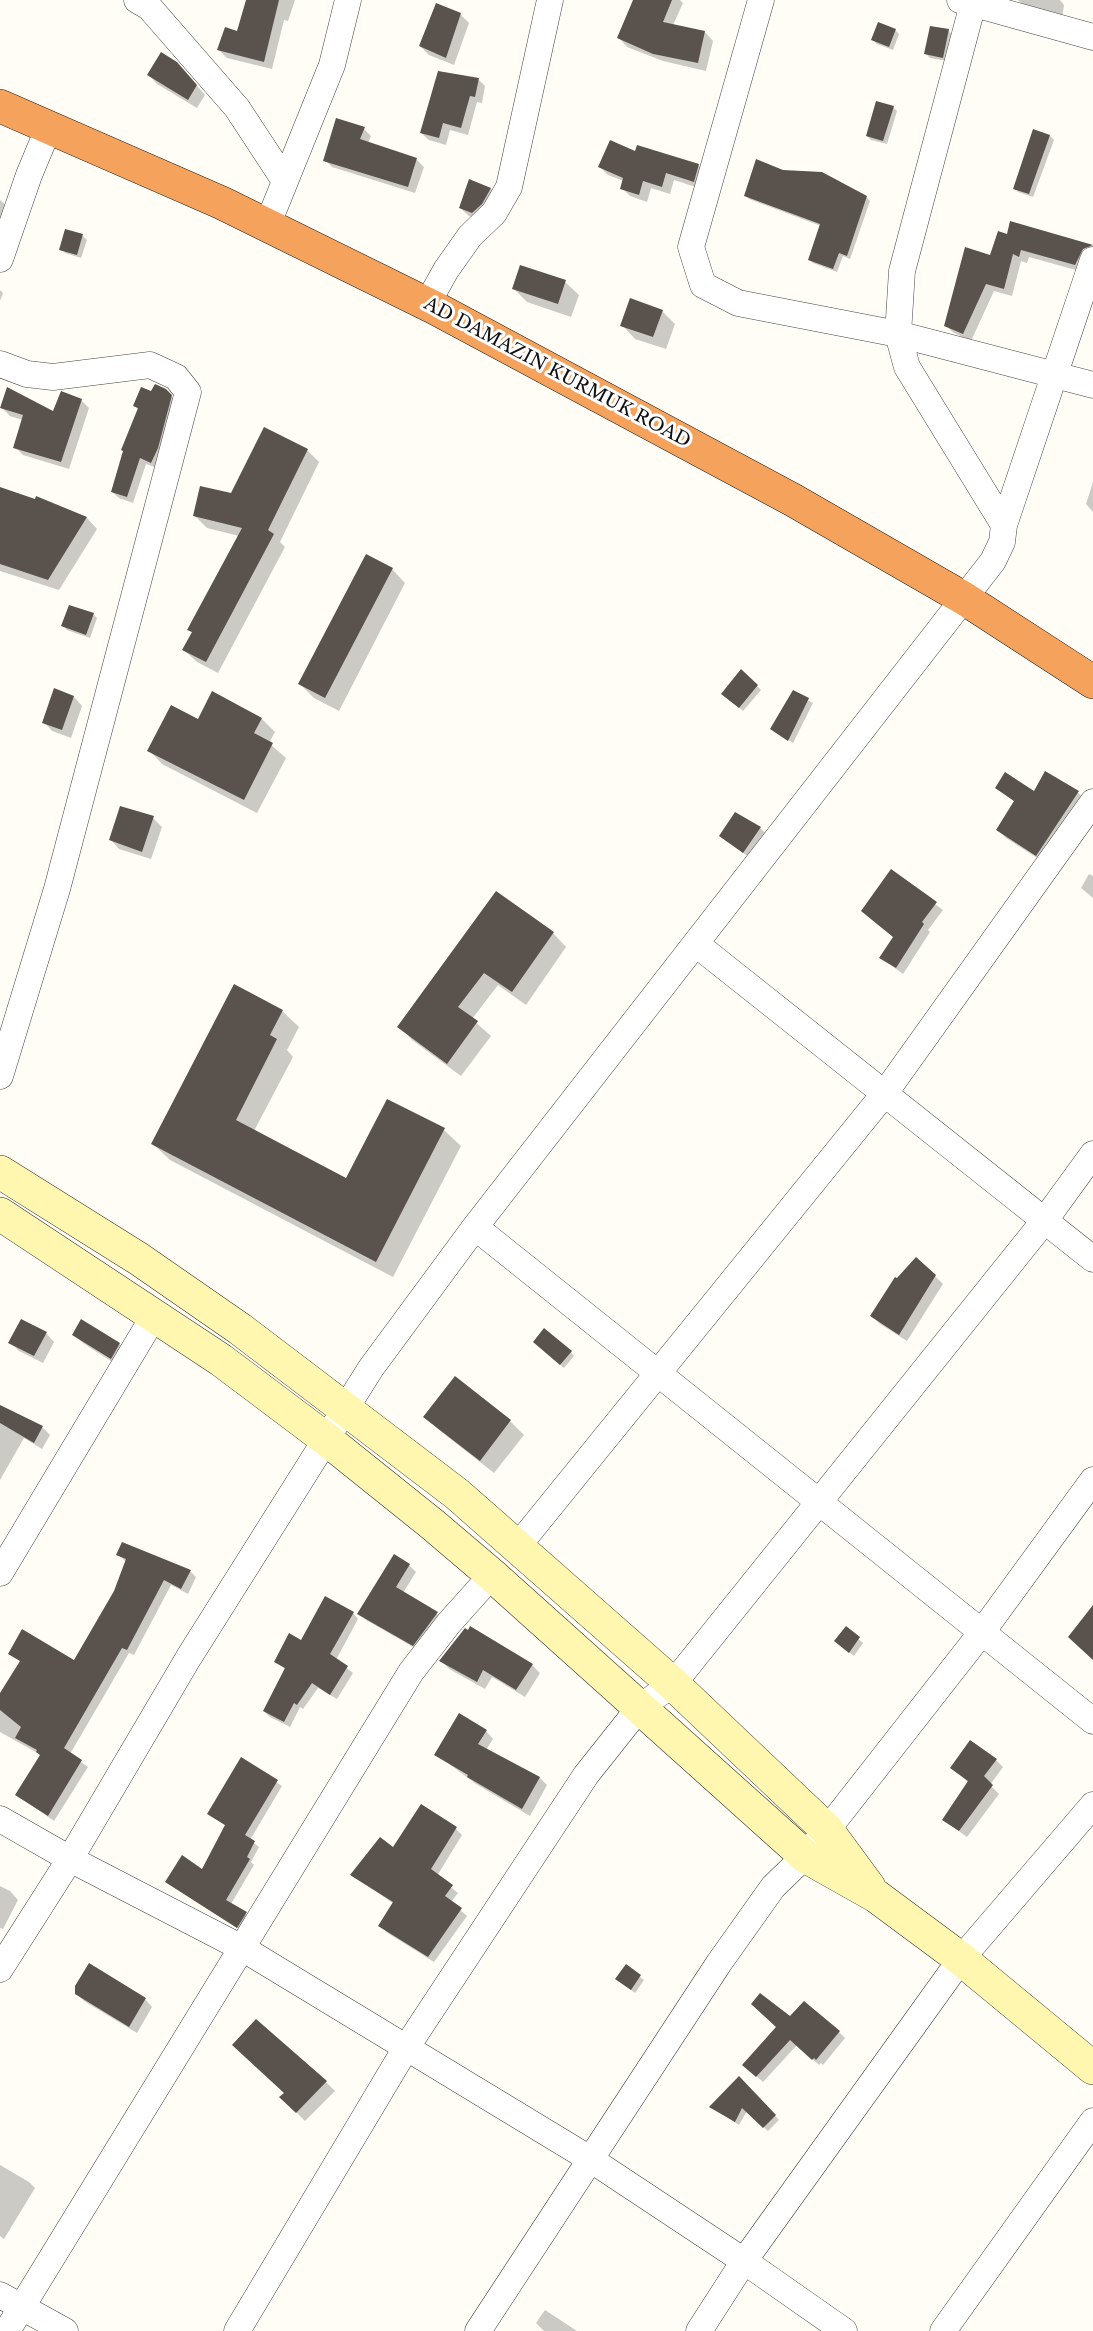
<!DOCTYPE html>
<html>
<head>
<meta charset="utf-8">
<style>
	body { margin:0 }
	canvas { display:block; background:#fffdf5 }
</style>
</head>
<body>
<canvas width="1093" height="2331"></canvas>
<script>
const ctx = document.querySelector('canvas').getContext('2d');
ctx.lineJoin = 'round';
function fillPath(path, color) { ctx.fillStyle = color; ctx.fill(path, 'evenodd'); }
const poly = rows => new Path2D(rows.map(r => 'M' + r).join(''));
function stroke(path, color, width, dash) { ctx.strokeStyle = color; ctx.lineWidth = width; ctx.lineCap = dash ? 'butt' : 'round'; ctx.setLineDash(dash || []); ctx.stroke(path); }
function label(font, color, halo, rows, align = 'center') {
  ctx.font = font + ' "Libre Baskerville",serif'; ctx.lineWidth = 6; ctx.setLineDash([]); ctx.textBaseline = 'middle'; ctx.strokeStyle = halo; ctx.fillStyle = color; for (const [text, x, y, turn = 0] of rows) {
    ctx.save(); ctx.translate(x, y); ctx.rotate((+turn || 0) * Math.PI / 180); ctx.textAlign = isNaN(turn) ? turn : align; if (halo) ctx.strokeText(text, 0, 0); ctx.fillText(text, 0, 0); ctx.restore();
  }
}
const shadow = poly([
	[248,0,295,0,288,21,284,20,272,69,227,58,219,50,238,33],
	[635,0,680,0,683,3,673,25,705,32,713,41,706,71,663,61,627,47,619,38],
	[1018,0,1060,0,1064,5,1062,18,1026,8],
	[460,14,469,23,454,65,429,55,420,46],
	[895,30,899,34,893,50,877,44,873,40],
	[948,30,952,35,947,61,930,58,926,54],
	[186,73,205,95,197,108,157,84,149,75],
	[478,79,485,86,482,103,477,102,468,135,450,130,446,145,429,140,421,133],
	[893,107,897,111,887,144,871,140,867,136],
	[364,129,371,136,368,143,417,160,424,167,415,193,332,167,325,160],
	[1034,131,1050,136,1054,140,1033,197,1018,192,1014,188],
	[636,153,698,165,706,173,702,189,674,180,670,194,651,188,647,202,630,196,622,188,624,181,608,175,600,167],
	[783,171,866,197,870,201,850,259,843,256,837,272,813,263,809,259,821,226,749,199,745,195],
	[470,181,491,189,499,197,482,221,469,216,460,208],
	[0,200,16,214,0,261],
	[1011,223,1093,247,1093,256,1083,272,1029,257,1027,263,1021,261,1012,296,994,291,971,341,954,333,946,326,991,257,1008,236],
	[83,236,87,240,81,258,65,253,61,249],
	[565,282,579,295,571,317,527,302,514,289],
	[0,290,3,293,0,301],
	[662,311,675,324,666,349,635,339,622,325],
	[166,390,177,403,158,468,146,464,133,503,119,498,112,492,139,410,134,406,152,393],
	[81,400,89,408,69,469,23,455,15,447,23,420,10,416,2,408,54,413],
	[307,450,319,462,280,542,285,547,218,673,197,662,184,650,193,633,189,630,239,536,207,528,195,516],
	[1093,482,1093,512,1086,504],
	[0,489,36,501,37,498,87,518,97,529,59,590,0,571],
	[392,569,405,583,339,711,314,698,300,684],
	[93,614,97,618,90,638,67,630,63,626],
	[742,671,761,690,743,711,727,697],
	[793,692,813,703,793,743,772,729],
	[74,697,82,706,71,738,52,731,44,722],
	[262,719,275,732,269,743,286,758,257,813,162,764,149,750,198,721],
	[1046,773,1078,793,1087,801,1045,863,1006,838,998,830,1015,802,997,788,1035,793],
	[153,818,162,827,151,859,119,849,111,840],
	[760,828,769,836,752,860,721,835],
	[891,871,943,910,928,930,930,932,903,974,881,958,894,937],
	[1089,874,1093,876,1093,898,1081,888],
	[497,893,553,933,566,947,526,1005,498,985,472,1019,491,1036,461,1076,412,1040,399,1026],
	[282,1011,299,1027,287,1050,293,1057,254,1131,347,1180,444,1130,461,1146,393,1277,170,1160,153,1144],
	[935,1276,943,1284,907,1341,880,1324,872,1316],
	[82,1322,119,1344,128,1353,120,1367,83,1343,74,1335],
	[46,1333,54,1342,43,1363,19,1351,10,1342],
	[538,1346,571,1352,574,1356,564,1368],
	[455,1378,510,1421,524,1435,494,1473,439,1430,425,1417],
	[0,1406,42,1427,50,1435,42,1449,24,1438,0,1480],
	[118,1554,190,1571,196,1577,188,1594,171,1585,134,1655,129,1653,70,1754,88,1767,54,1821,17,1795,41,1755,0,1732,0,1696,21,1662,10,1653,75,1662,115,1592,126,1562],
	[409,1565,416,1572,403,1593,437,1614,444,1620,420,1651,366,1620,359,1614],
	[353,1613,358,1619,336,1660,353,1673,337,1699,318,1688,303,1709,300,1707,290,1727,270,1717,264,1711,286,1670,276,1662,302,1642],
	[846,1628,863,1643,854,1656,840,1645],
	[441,1660,532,1665,540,1673,525,1697,492,1677,485,1689,449,1669],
	[486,1731,493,1739,486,1750,540,1778,547,1785,530,1816,476,1784,436,1754],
	[241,1759,282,1786,250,1840,259,1847,251,1862,254,1865,231,1904,250,1918,242,1931,166,1882,203,1871,226,1826,209,1814],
	[996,1760,1003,1767,990,1785,999,1794,967,1837,944,1820,969,1783,952,1768],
	[456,1829,462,1835,437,1876,458,1893,451,1902,467,1916,434,1962,386,1932,380,1925,394,1904,352,1875,393,1850],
	[0,1886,10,1891,18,1900,3,1929,0,1928],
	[626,1966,644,1980,635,1993,621,1983],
	[77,1994,145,1999,152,2007,137,2033,84,2001],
	[790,2018,839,2032,845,2038,823,2065,821,2063,819,2065,797,2045,763,2082,751,2071],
	[311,2067,335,2091,305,2121,281,2097],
	[739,2078,779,2120,768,2131,747,2111,739,2125,711,2107],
	[0,2165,29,2182,35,2188,4,2239,0,2236],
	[545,2310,577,2331,544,2331,536,2323]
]);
const building = poly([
	[246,0,279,0,264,62,217,50,225,27,237,31],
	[633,0,672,0,663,22,705,31,698,63,653,54,617,38],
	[436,3,461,13,446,58,419,46],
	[878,22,896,29,889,47,871,40],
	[930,26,949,29,943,58,924,54],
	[161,52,177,62,197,85,188,100,147,75],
	[438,71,479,78,475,97,470,96,461,128,443,123,439,138,420,133],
	[876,101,894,106,883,141,866,136],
	[336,118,365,127,360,139,417,158,408,187,323,161],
	[1033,129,1050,135,1029,194,1013,189],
	[610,140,635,151,637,145,699,164,694,182,666,173,662,187,643,181,639,195,620,189,623,178,598,167],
	[756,159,783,170,822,172,867,196,847,256,839,253,833,269,808,260,820,224,744,196],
	[469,179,491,188,482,204,472,213,459,208],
	[1010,221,1093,245,1083,249,1075,265,1021,250,1019,257,1013,254,1004,289,986,284,963,334,944,326,965,247,990,255,998,231,1007,234],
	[65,229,83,234,77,255,59,250],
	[520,265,566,280,558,304,512,289],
	[630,298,663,310,653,337,620,326],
	[155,384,166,389,172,395,158,448,151,463,140,458,127,497,111,492,123,451,121,450,138,408,133,406,141,387,151,391],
	[7,387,53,411,61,391,82,399,61,462,13,448,23,415,0,408],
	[264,427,308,449,268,530,274,534,206,662,182,650,192,632,187,630,242,528,193,516,200,486,231,493],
	[0,487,35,499,36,496,87,517,48,580,0,564],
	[366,554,393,568,325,698,298,684],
	[69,605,94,613,86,635,61,626],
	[741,669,758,685,739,708,721,694],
	[54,688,74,696,62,730,42,723],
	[793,690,809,698,788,741,770,729],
	[212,691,262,718,254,733,273,743,244,800,147,751,171,705,198,719],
	[1045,771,1079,791,1036,856,996,830,1014,801,995,788,1005,772,1034,791],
	[120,806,154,816,142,852,109,840],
	[735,812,761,827,743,853,719,836],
	[891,869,937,902,922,922,924,924,896,968,879,958,893,937,861,911],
	[496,891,554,932,512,992,484,973,458,1007,478,1021,447,1064,397,1027],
	[234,984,283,1010,270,1035,277,1039,236,1120,346,1178,387,1099,445,1128,376,1262,151,1144],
	[916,1257,936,1275,899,1335,870,1316,895,1277,897,1278],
	[21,1319,47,1332,34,1356,8,1343],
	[81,1319,120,1343,111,1359,72,1335],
	[544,1328,572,1351,560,1365,533,1342],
	[455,1376,511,1420,480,1461,423,1417],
	[0,1405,43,1426,34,1443,0,1423],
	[122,1542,191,1570,181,1589,164,1580,127,1650,122,1648,64,1748,82,1760,48,1816,15,1795,40,1755,36,1752,37,1750,15,1738,21,1727,0,1710,0,1693,20,1661,8,1654,22,1629,74,1660,114,1591,126,1559,116,1555],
	[394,1554,410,1564,396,1587,438,1612,413,1646,357,1614],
	[325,1596,354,1612,330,1654,348,1666,330,1695,312,1683,297,1705,294,1703,284,1722,263,1711,285,1668,274,1662,289,1633,301,1640],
	[1093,1605,1093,1660,1068,1637],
	[470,1626,533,1664,516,1690,483,1670,477,1682,439,1661,465,1628,468,1630],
	[846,1626,860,1637,849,1653,834,1641],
	[459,1713,487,1730,478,1744,540,1777,522,1809,467,1777,468,1775,434,1755],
	[970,1740,997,1759,984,1776,993,1785,959,1831,942,1820,968,1781,950,1768],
	[241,1757,278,1780,245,1835,255,1841,247,1857,250,1859,226,1900,247,1912,237,1928,165,1882,182,1855,202,1869,225,1825,207,1814],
	[421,1804,457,1827,431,1869,453,1885,445,1896,462,1908,428,1957,378,1926,393,1902,350,1875,380,1837,393,1847],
	[89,1963,146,1998,129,2027,75,1994,75,1986],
	[626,1964,641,1975,631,1990,615,1979],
	[760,1993,790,2016,804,2001,840,2031,816,2060,814,2058,812,2060,790,2040,756,2077,742,2065,776,2027,751,2004],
	[256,2019,327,2081,296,2113,279,2097,284,2093,232,2045],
	[739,2076,776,2115,763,2128,742,2108,735,2122,709,2107]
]);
const street = poly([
	[137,0,149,7,237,108,285,181],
	[761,0,691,247,703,285,738,303,898,334,1093,385],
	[960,0,1093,37],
	[267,226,332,65,348,0],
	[0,259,29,175,49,127],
	[427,304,446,270,470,236,494,213,509,187,550,0],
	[0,364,27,374,53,377,150,365,176,377,188,392,57,889,0,1076],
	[1004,525,1093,260],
	[696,944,1093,1259],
	[475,1227,1093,1721],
	[517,1547,885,1093,1093,802],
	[0,1573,154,1316],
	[0,1819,70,1859,242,1948,590,2159,744,2261,844,2331],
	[0,1969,70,1859,189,1657,371,1368,475,1227,993,561,1002,542,1004,525,907,367,898,334,902,271,974,0],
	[0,2295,65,2331],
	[7,2331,411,1672,449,1623,492,1575],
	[237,2331,406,2048,586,1775,640,1707,673,1684,1045,1220,1093,1154],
	[478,2331,719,1963,773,1887,805,1856,827,1830,982,1632,1093,1480],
	[699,2331,744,2261,961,1959,1093,1805],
	[943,2331,1093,2121]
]);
const secondary = poly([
	[0,1172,139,1259,240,1329,457,1494,673,1684,827,1830,869,1887],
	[0,1214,221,1360,326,1439,432,1524,492,1575,805,1856,876,1896,961,1959,1093,2068]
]);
const highway = poly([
	[0,106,222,203,435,308,793,500,965,599,1093,682]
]);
const streetNames = [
	["AD DAMAZIN KURMUK ROAD",557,373,28]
];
fillPath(shadow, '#0003');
fillPath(building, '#5a524d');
stroke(street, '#444', 27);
stroke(secondary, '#333', 34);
stroke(highway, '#222', 34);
stroke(street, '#fff', 26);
stroke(secondary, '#fff6b0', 33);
stroke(highway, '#f5a25d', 33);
label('18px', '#111', '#fff', streetNames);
</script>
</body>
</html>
